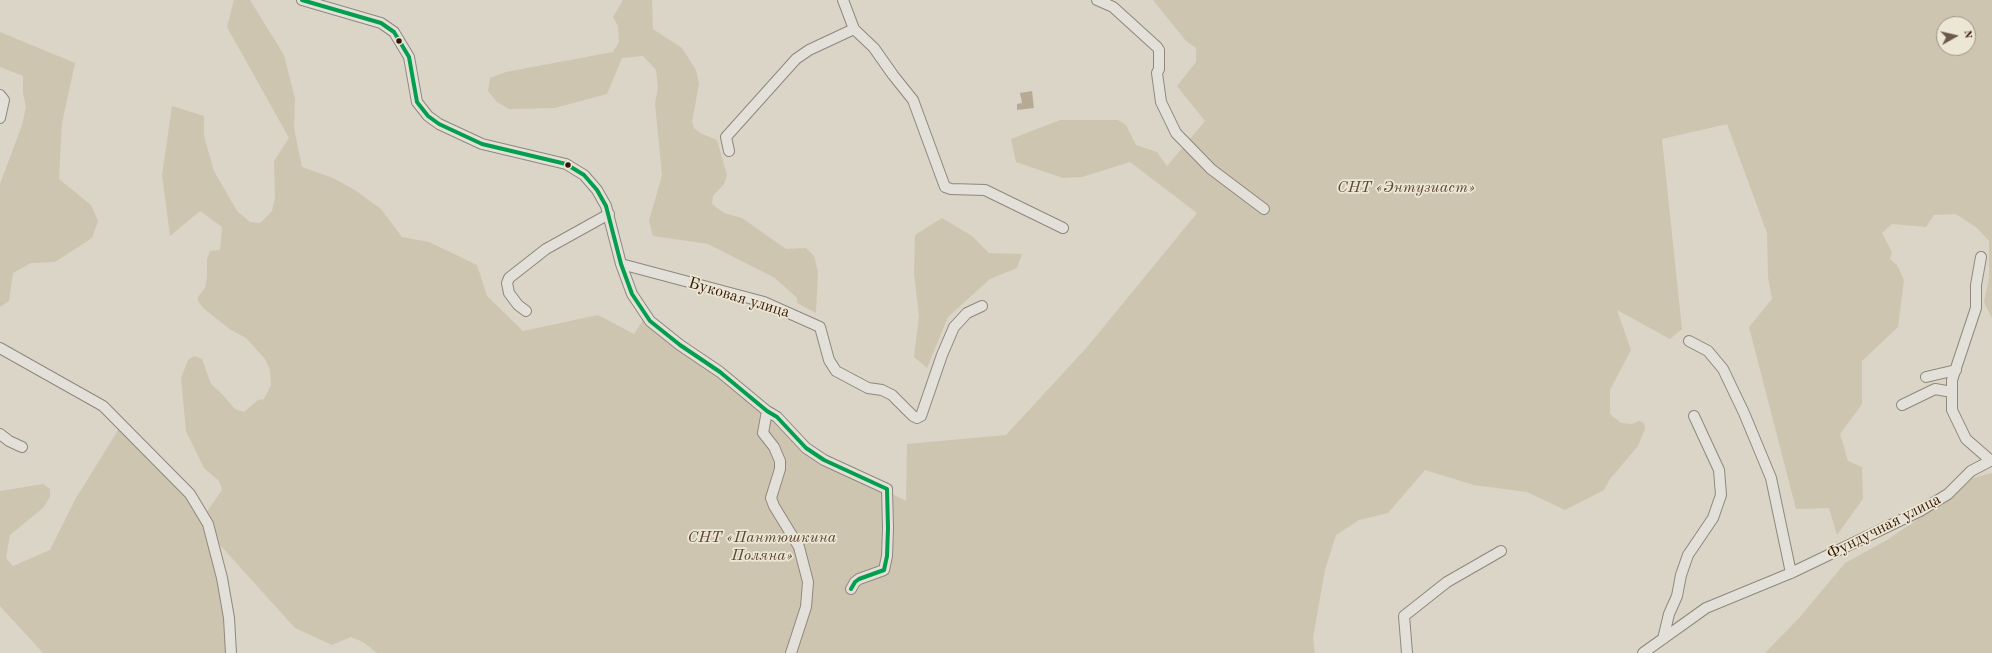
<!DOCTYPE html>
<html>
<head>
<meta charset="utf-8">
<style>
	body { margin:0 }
	#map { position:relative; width:1992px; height:653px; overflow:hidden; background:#dad5c7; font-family:"Old Standard TT",serif }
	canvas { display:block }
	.north { position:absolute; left:1936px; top:16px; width:40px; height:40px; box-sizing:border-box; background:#ece6d5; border:1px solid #a29381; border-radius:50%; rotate:82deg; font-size:11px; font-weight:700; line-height:16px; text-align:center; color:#331604 }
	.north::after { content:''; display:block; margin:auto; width:14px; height:18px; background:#6d5948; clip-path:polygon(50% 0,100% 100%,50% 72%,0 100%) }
</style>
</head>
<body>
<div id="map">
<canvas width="1992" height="653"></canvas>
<div class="north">N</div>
</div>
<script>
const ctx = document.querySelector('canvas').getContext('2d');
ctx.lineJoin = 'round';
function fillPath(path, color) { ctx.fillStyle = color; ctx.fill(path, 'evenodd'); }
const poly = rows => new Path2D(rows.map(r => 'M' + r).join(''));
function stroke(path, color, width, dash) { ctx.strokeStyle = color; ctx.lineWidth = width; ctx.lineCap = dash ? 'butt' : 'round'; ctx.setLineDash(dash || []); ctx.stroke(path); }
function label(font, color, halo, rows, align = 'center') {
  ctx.font = font + ' "Old Standard TT",serif'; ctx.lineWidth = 3.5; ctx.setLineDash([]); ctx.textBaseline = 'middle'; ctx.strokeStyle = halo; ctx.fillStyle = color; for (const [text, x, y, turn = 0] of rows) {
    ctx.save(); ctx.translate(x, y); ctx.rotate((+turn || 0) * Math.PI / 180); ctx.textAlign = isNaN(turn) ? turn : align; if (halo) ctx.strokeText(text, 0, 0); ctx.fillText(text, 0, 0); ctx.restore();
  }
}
const green = poly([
	[234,0,250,0,284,55,295,99,294,128,302,167,333,178,355,190,381,209,402,237,429,242,477,265,487,296,523,331,598,315,634,334,645,317,782,419,805,450,906,501,907,444,1006,435,1088,346,1197,213,1130,162,1082,177,1063,178,1016,162,1011,139,1060,120,1118,120,1126,125,1136,145,1157,152,1167,166,1205,121,1177,86,1196,62,1196,48,1186,41,1153,0,1992,0,1992,318,1984,302,1989,278,1989,241,1977,228,1956,214,1934,215,1926,227,1892,224,1882,233,1892,252,1890,259,1897,265,1904,280,1898,327,1862,361,1862,404,1840,434,1848,461,1862,467,1863,499,1837,535,1829,508,1796,509,1749,327,1772,299,1768,277,1767,233,1727,124,1662,139,1682,329,1670,339,1617,310,1631,350,1610,390,1610,414,1621,423,1632,424,1639,421,1644,423,1645,429,1638,446,1610,479,1604,490,1565,510,1527,492,1474,485,1425,470,1388,513,1359,520,1336,535,1325,570,1313,638,1315,653,377,653,363,642,351,637,332,645,295,628,220,545,206,513,222,490,219,481,204,468,186,431,181,378,188,360,194,356,202,359,211,384,222,394,235,409,244,412,258,400,264,399,271,385,270,370,265,359,246,338,231,330,203,308,198,301,198,297,205,288,207,277,207,259,210,251,220,250,222,227,200,211,170,236,162,175,172,106,204,116,204,136,214,171,237,211,250,222,260,223,272,211,275,198,274,161,289,138,227,27],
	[1944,24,1968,24,1968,48,1944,48],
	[623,0,652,0,653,29,682,48,696,70,699,84,692,122,694,128,700,133,717,140,727,175,724,184,713,196,712,204,724,213,742,218,786,249,806,248,814,256,818,272,816,313,797,303,797,298,775,278,708,244,653,236,649,221,662,175,655,104,658,87,656,70,643,56,622,58,607,94,555,108,509,109,497,102,488,91,490,78,506,72,613,52,619,42,618,26,613,17],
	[0,32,75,63,62,123,59,179,91,205,98,221,92,238,55,262,31,263,13,273,9,301,0,307,0,184,22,125,26,107,23,93,23,76,0,67],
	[942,218,972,236,989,253,1022,254,1017,268,990,279,948,317,927,368,914,357,919,316,914,274,915,235],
	[120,427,186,497,205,526,226,619,228,653,43,653,0,606,0,491,43,484,50,489,50,497,43,508,10,535,6,558,13,566,50,550,76,498],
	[1992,473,1992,653,1765,653,1799,618,1845,563,1887,540,1958,492,1973,478]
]);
const water = poly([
	[1032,91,1034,108,1017,110,1017,104,1022,103,1020,93]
]);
const minor = poly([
	[302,0,381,23,394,32,409,57,417,102,428,116,439,124,482,144,566,164,584,175,597,190,606,206,621,264,632,294,650,321,680,345,720,372,767,411,777,417,806,448,824,460,887,489,888,528,887,556,884,570,859,579,855,582,851,589],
	[843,0,854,29,874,48,893,75,913,100,945,187,951,189,985,190,1063,228],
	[1097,0,1113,7,1157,47,1159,50,1159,69,1157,73,1161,102,1176,133,1211,169,1264,209],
	[0,95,4,100,0,118],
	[729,151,726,137,796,59,809,50,854,29],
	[1981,257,1976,285,1976,308,1952,380,1952,410,1966,439,1990,460],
	[621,264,764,302,820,327,829,360,836,371,868,388,882,390,892,395,913,416,917,418,921,416,942,355,954,327,967,313,982,306],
	[526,311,518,305,509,293,507,283,509,278,546,249,609,214],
	[1689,341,1708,351,1723,369,1744,413,1771,478,1791,573],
	[0,348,103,406,190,494,208,524,222,578,229,618,231,653],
	[1926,377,1956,370],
	[1902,405,1935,389,1952,392],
	[767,411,763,433,774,447,780,461,780,469,771,498,774,506,799,547,808,582,806,607,791,653],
	[0,434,9,441,22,447],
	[1663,639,1669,614,1677,596,1681,575,1688,555,1713,518,1721,495,1719,470,1694,416],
	[1407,653,1404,616,1447,582,1501,551],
	[1643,653,1706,608,1791,573,1920,511,1948,494,1971,471,1992,460]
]);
const bus1 = poly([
	[302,0,381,23,394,32,409,57,417,102,428,116,439,124,482,144,566,164,584,175,597,190,606,206,621,264,632,294,650,321,680,345,720,372,767,411,777,417,806,448,824,460,887,489,888,528,887,556,884,570,859,579,855,582,851,589]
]);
const markers = [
	[399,41,3.5,"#331604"],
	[568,165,3.5,"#331604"]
];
const parkNames = [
	["СНТ «Энтузиаст»",1406,188],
	["СНТ «Пантюшкина",762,538],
	["Поляна»",762,556]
];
const streetNames = [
	["Буковая улица",739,298,17],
	["Фундучная улица",1884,527,-27]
];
fillPath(green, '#cec5b1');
fillPath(water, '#b6aa95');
stroke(minor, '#8f877d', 12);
stroke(minor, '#e3e0d9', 10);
stroke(bus1, '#039f4d', 4);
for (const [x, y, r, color] of markers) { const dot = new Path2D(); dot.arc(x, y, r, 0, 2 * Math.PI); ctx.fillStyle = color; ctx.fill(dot); stroke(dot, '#ece6d5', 1.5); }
label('italic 16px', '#5e4732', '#ece6d5', parkNames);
label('16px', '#331604', '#ece6d5', streetNames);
</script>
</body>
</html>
